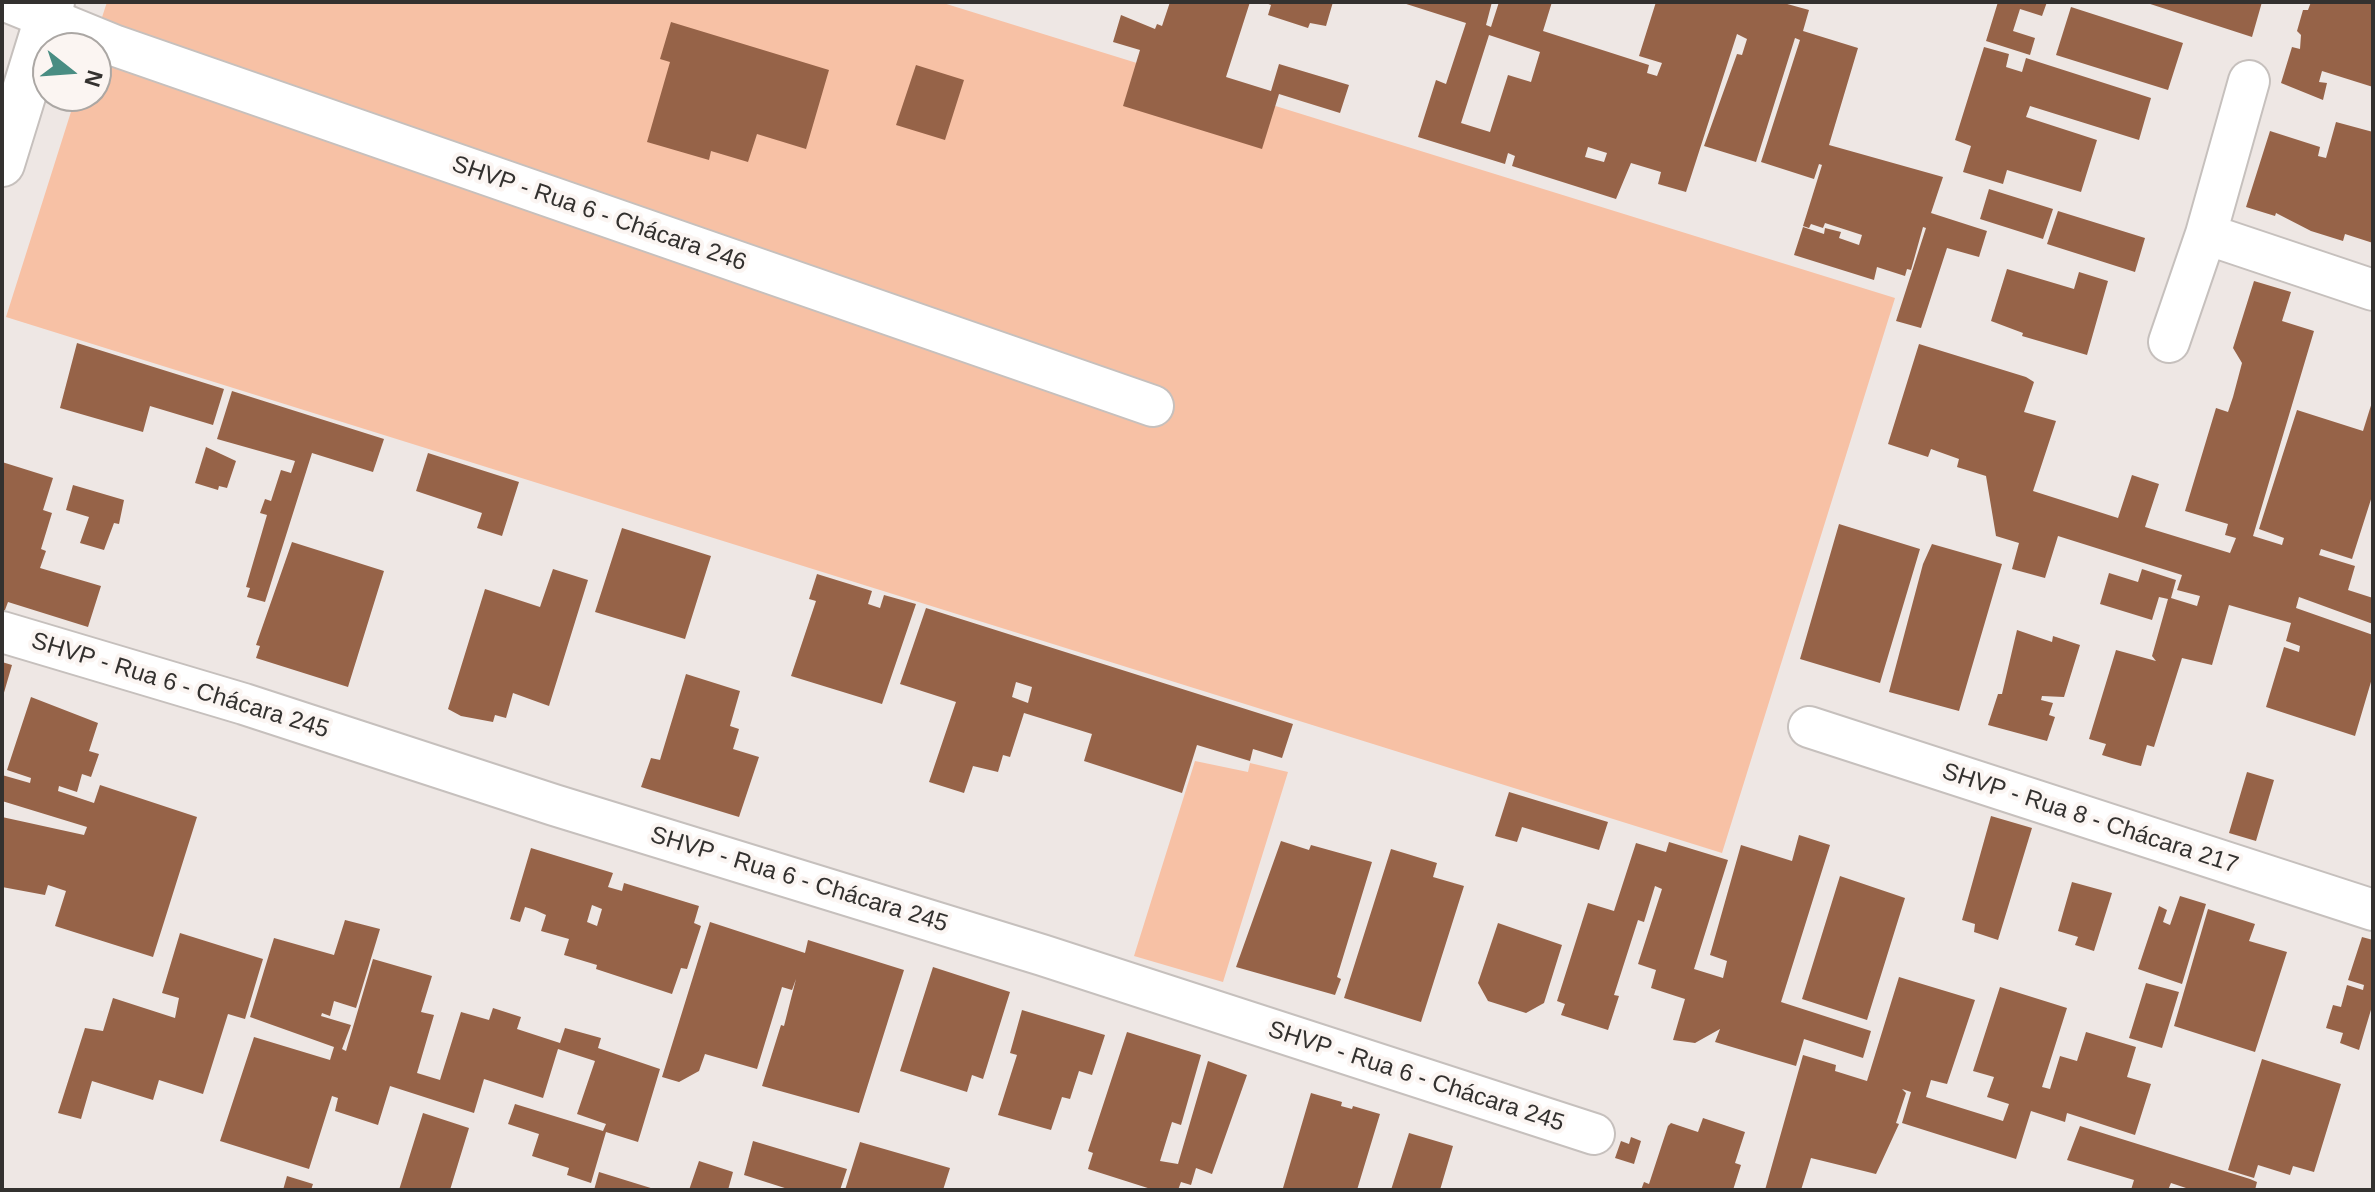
<!DOCTYPE html>
<html>
<head>
<meta charset="utf-8">
<style>
	body { margin:0 }
	#map { position:relative; width:2375px; height:1192px; overflow:hidden; background:#eee7e4; font-family:Arial,sans-serif }
	canvas { display:block }
	.frame { position:absolute; inset:0; border:4px solid #33312f; pointer-events:none }
	.north { position:absolute; left:32px; top:32px; width:80px; height:80px; box-sizing:border-box; background:#fbf5f2; border:2px solid #aba7a4; border-radius:50%; rotate:107deg; font-size:22px; font-weight:700; line-height:32px; text-align:center; color:#33312f }
	.north::after { content:''; display:block; margin:auto; width:28px; height:36px; background:#498d83; clip-path:polygon(50% 0,100% 100%,50% 72%,0 100%) }
</style>
</head>
<body>
<div id="map">
<canvas width="2375" height="1192"></canvas>
<div class="frame"></div>
<div class="north">N</div>
</div>
<script>
const ctx = document.querySelector('canvas').getContext('2d');
ctx.lineJoin = 'round';
function fillPath(path, color) { ctx.fillStyle = color; ctx.fill(path, 'evenodd'); }
const poly = rows => new Path2D(rows.map(r => 'M' + r).join(''));
function stroke(path, color, width, dash) { ctx.strokeStyle = color; ctx.lineWidth = width; ctx.lineCap = dash ? 'butt' : 'round'; ctx.setLineDash(dash || []); ctx.stroke(path); }
function label(font, color, halo, rows, align = 'center') {
  ctx.font = font + ' Arial,sans-serif'; ctx.lineWidth = 8; ctx.setLineDash([]); ctx.textBaseline = 'middle'; ctx.strokeStyle = halo; ctx.fillStyle = color; for (const [text, x, y, turn = 0] of rows) {
    ctx.save(); ctx.translate(x, y); ctx.rotate((+turn || 0) * Math.PI / 180); ctx.textAlign = isNaN(turn) ? turn : align; if (halo) ctx.strokeText(text, 0, 0); ctx.fillText(text, 0, 0); ctx.restore();
  }
}
const green = poly([
	[107,2,940,2,1895,298,1722,853,6,317,76,96,96,96,96,48,92,48],
	[1195,761,1248,772,1250,763,1288,772,1223,982,1134,956]
]);
const building = poly([
	[1170,2,1250,2,1226,77,1271,91,1279,64,1349,85,1340,113,1279,94,1262,149,1123,106,1140,50,1113,42,1121,15,1155,29,1157,24,1162,26],
	[1263,2,1333,2,1326,26,1310,23,1308,28,1268,15,1271,5],
	[1400,2,1492,2,1486,25,1491,27,1499,2,1552,2,1543,31,1649,65,1647,73,1657,76,1662,63,1639,56,1656,2,1780,2,1809,10,1803,31,1858,48,1829,145,1943,177,1931,213,1987,231,1979,257,1947,248,1921,328,1896,321,1926,228,1923,227,1911,270,1907,269,1905,276,1877,267,1874,280,1794,255,1803,227,1824,234,1825,228,1841,232,1839,238,1859,245,1862,235,1825,223,1823,228,1811,224,1809,228,1803,226,1822,165,1819,164,1814,179,1761,162,1800,40,1795,38,1756,162,1704,146,1737,54,1742,55,1747,39,1737,34,1686,192,1658,184,1661,172,1631,163,1616,199,1512,166,1515,156,1508,153,1505,164,1418,137,1436,80,1446,84,1466,23],
	[1489,35,1540,52,1531,82,1508,75,1490,132,1461,123],
	[1588,147,1607,153,1604,162,1585,157],
	[1998,2,2047,2,2042,16,2020,9,2013,31,2035,38,2030,55,1986,41],
	[2144,2,2262,2,2252,37],
	[2311,2,2373,2,2373,87,2322,71,2319,82,2327,83,2323,100,2281,83,2292,47,2300,49,2301,35,2297,31,2303,10,2308,10],
	[2071,7,2183,43,2168,90,2056,55],
	[671,22,829,70,806,149,757,134,748,162,711,151,709,160,647,142,670,62,660,59],
	[1984,47,2009,54,2006,67,2022,72,2026,58,2151,98,2139,140,2030,106,2026,117,2097,140,2081,192,2007,170,2003,184,1963,172,1971,146,1955,140],
	[916,65,964,80,945,140,896,125],
	[2336,122,2373,132,2373,243,2345,234,2343,241,2311,231,2276,213,2275,216,2246,207,2270,131,2320,147,2318,156,2326,158],
	[1989,189,2053,209,2043,239,1980,219],
	[2058,211,2145,238,2135,272,2047,244],
	[2007,269,2074,289,2079,272,2108,281,2087,355,2022,336,2023,333,1991,321],
	[2254,281,2291,292,2282,321,2314,331,2253,536,2282,545,2284,538,2259,529,2297,410,2363,431,2373,399,2373,493,2352,559,2321,549,2319,555,2355,566,2348,590,2373,598,2373,624,2299,597,2296,608,2373,635,2373,675,2355,736,2266,707,2284,647,2299,652,2300,646,2286,641,2291,623,2229,605,2212,665,2182,658,2154,747,2147,745,2141,766,2132,764,2102,755,2106,744,2089,739,2116,650,2156,661,2152,656,2168,599,2159,597,2152,620,2100,604,2109,573,2138,582,2142,569,2176,580,2171,598,2197,606,2200,596,2177,590,2182,575,2058,536,2045,578,2012,569,2019,543,1996,536,1986,476,1957,467,1959,459,1931,449,1928,457,1888,444,1919,344,2026,377,2034,382,2024,412,2056,421,2033,491,2118,518,2132,475,2159,484,2145,527,2230,553,2236,538,2225,535,2228,524,2185,511,2216,408,2228,412,2233,397,2242,363,2233,348],
	[77,343,224,389,213,425,150,406,143,432,60,408],
	[232,391,384,439,373,472,312,453,265,602,247,597,250,588,246,587,267,515,260,513,265,499,271,501,281,470,291,473,295,461,217,439],
	[206,447,236,461,227,488,219,486,218,490,195,483],
	[428,453,519,482,502,536,477,528,482,513,416,491],
	[2,462,53,478,43,510,52,513,41,549,46,551,40,568,101,586,88,627,8,602,2,618],
	[73,485,124,500,119,524,114,523,104,550,80,543,89,517,66,510],
	[1839,524,1920,549,1880,683,1800,659],
	[622,528,711,556,685,639,595,612],
	[292,542,384,571,348,687,256,658,260,646,256,645],
	[1932,544,2002,564,1959,711,1889,692,1923,564],
	[553,569,588,580,549,706,513,693,506,718,495,715,493,722,461,716,448,709,485,589,540,607],
	[817,574,872,591,868,604,880,608,884,595,916,604,882,704,791,676,816,601,809,599],
	[926,608,1293,724,1282,758,1253,749,1250,761,1197,745,1182,793,1084,761,1092,734,1024,713,1010,757,1003,755,998,772,973,766,964,793,929,782,956,702,900,684],
	[1016,682,1032,687,1028,703,1012,697],
	[2017,630,2052,642,2053,636,2080,645,2064,697,2042,696,2041,700,2053,703,2049,715,2055,717,2047,741,1988,725,1998,694,2002,694],
	[2,662,12,665,3,696,2,696],
	[686,674,740,691,730,726,739,729,733,749,759,757,739,817,641,787,651,758,660,760],
	[31,697,98,723,89,751,99,754,91,777,82,774,77,792,59,786,58,791,94,803,100,785,197,817,153,957,55,926,66,891,48,885,45,895,2,887,2,817,84,835,87,827,2,801,2,775,30,783,31,778,7,770],
	[2247,772,2274,780,2256,841,2229,833],
	[1509,792,1608,822,1599,850,1522,827,1517,842,1495,836],
	[1991,816,2032,828,1998,940,1974,932,1975,924,1962,920],
	[1799,835,1830,845,1781,1002,1871,1031,1863,1058,1804,1039,1796,1066,1715,1042,1720,1029,1695,1043,1673,1040,1685,999,1651,988,1656,970,1638,964,1662,889,1655,886,1644,922,1638,920,1614,995,1619,996,1608,1030,1561,1015,1565,1004,1557,1001,1588,903,1614,911,1636,843,1666,852,1669,842,1728,860,1694,969,1723,978,1727,961,1710,955,1741,845,1792,861],
	[1281,841,1309,850,1311,845,1372,862,1337,977,1341,979,1335,995,1236,967],
	[531,848,613,873,608,887,622,891,624,883,699,906,694,923,701,926,687,969,681,968,672,994,596,969,597,965,564,955,569,939,541,931,546,915,535,910,525,907,520,922,510,919],
	[592,905,602,909,597,926,587,922],
	[1391,849,1437,863,1433,877,1464,886,1421,1022,1344,998],
	[1840,876,1905,898,1867,1020,1802,999],
	[2072,882,2112,893,2094,951,2075,945,2078,937,2058,931],
	[2180,896,2206,904,2182,984,2138,969,2159,906,2167,910,2163,922,2170,925],
	[2208,909,2255,924,2249,941,2287,952,2255,1052,2174,1026],
	[345,920,380,929,356,1008,334,1001,330,1016,322,1013,321,1016,351,1025,342,1049,346,1051,373,959,432,976,421,1012,434,1015,417,1073,440,1080,461,1012,489,1020,493,1008,521,1017,517,1029,560,1043,565,1028,601,1038,598,1048,660,1069,638,1142,606,1132,591,1183,567,1175,569,1168,532,1156,539,1134,508,1124,515,1104,603,1131,606,1124,577,1114,595,1061,558,1049,543,1098,484,1079,474,1113,390,1086,378,1125,335,1111,338,1098,332,1096,309,1169,220,1141,254,1037,330,1060,334,1047,250,1017,274,938,334,955],
	[710,922,805,953,808,940,904,970,859,1113,762,1086,781,1025,784,1026,796,979,792,990,782,987,757,1069,705,1054,699,1071,679,1082,662,1077],
	[1498,923,1562,945,1544,1003,1526,1013,1488,1001,1478,983],
	[180,933,263,959,245,1019,228,1014,203,1094,159,1080,153,1100,92,1081,81,1119,58,1113,85,1028,103,1031,113,998,175,1018,179,998,162,993],
	[2362,937,2373,940,2373,1003,2359,1050,2340,1043,2343,1033,2326,1028,2333,1005,2341,1007,2347,985,2363,990,2364,985,2348,980],
	[933,967,1010,992,983,1079,972,1075,967,1092,900,1071],
	[1899,977,1975,1000,1947,1084,1931,1080,1926,1097,2003,1121,2009,1104,1987,1097,1994,1077,1973,1071,2000,987,2067,1008,2042,1087,2050,1089,2060,1056,2077,1061,2086,1032,2136,1047,2127,1077,2151,1084,2135,1135,2067,1113,2065,1122,2031,1111,2016,1159,1902,1123,1911,1092,1902,1089,1906,1093,1896,1123,1899,1124,1876,1174,1811,1158,1801,1190,1765,1190,1803,1055,1836,1065,1835,1071,1867,1081],
	[2146,983,2179,992,2162,1048,2129,1038],
	[1022,1010,1105,1035,1092,1075,1079,1071,1070,1099,1062,1097,1051,1130,998,1115,1017,1055,1010,1053],
	[1127,1032,1201,1055,1181,1125,1172,1122,1160,1161,1178,1164,1208,1061,1247,1075,1212,1174,1196,1168,1191,1185,1181,1182,1178,1190,1154,1190,1088,1169,1093,1153,1088,1151],
	[2262,1059,2341,1084,2314,1172,2293,1166,2290,1175,2258,1165,2254,1178,2228,1170],
	[1311,1093,1342,1102,1341,1106,1352,1109,1353,1106,1380,1114,1357,1190,1283,1188],
	[423,1113,469,1128,450,1190,399,1190],
	[1703,1118,1745,1132,1735,1163,1741,1165,1733,1190,1641,1190,1644,1182,1649,1184,1668,1126,1671,1123,1698,1132],
	[2080,1126,2250,1179,2257,1182,2255,1190,2192,1190,2171,1183,2168,1190,2131,1190,2134,1180,2067,1160],
	[1409,1133,1453,1146,1440,1190,1391,1190],
	[1631,1137,1641,1141,1634,1164,1615,1158,1621,1141,1629,1144],
	[753,1141,847,1169,840,1190,791,1190,744,1175],
	[860,1142,950,1168,943,1190,845,1190],
	[699,1161,733,1172,728,1190,689,1190],
	[599,1172,654,1189,654,1190,594,1190],
	[287,1176,313,1184,311,1190,283,1190]
]);
const minor = poly([
	[8,2,116,46,1153,406],
	[2206,234,2373,290],
	[2169,342,2206,234,2249,81],
	[2,632,244,704,554,805,1042,955,1594,1134],
	[1809,727,2373,910]
]);
const tertiary = poly([
	[2,164,52,2]
]);
const streetNames = [
	["SHVP - Rua 6 - Chácara 246",599,214,19],
	["SHVP - Rua 6 - Chácara 245",180,686,17],
	["SHVP - Rua 8 - Chácara 217",2090,819,18],
	["SHVP - Rua 6 - Chácara 245",799,880,17],
	["SHVP - Rua 6 - Chácara 245",1416,1077,18]
];
fillPath(green, '#f7c1a5');
fillPath(building, '#966348');
stroke(minor, '#c6c0bd', 44);
stroke(tertiary, '#c6c0bd', 48);
stroke(minor, '#fff', 40);
stroke(tertiary, '#fff', 44);
label('24px', '#33312f', '#fbf5f2', streetNames);
</script>
</body>
</html>
